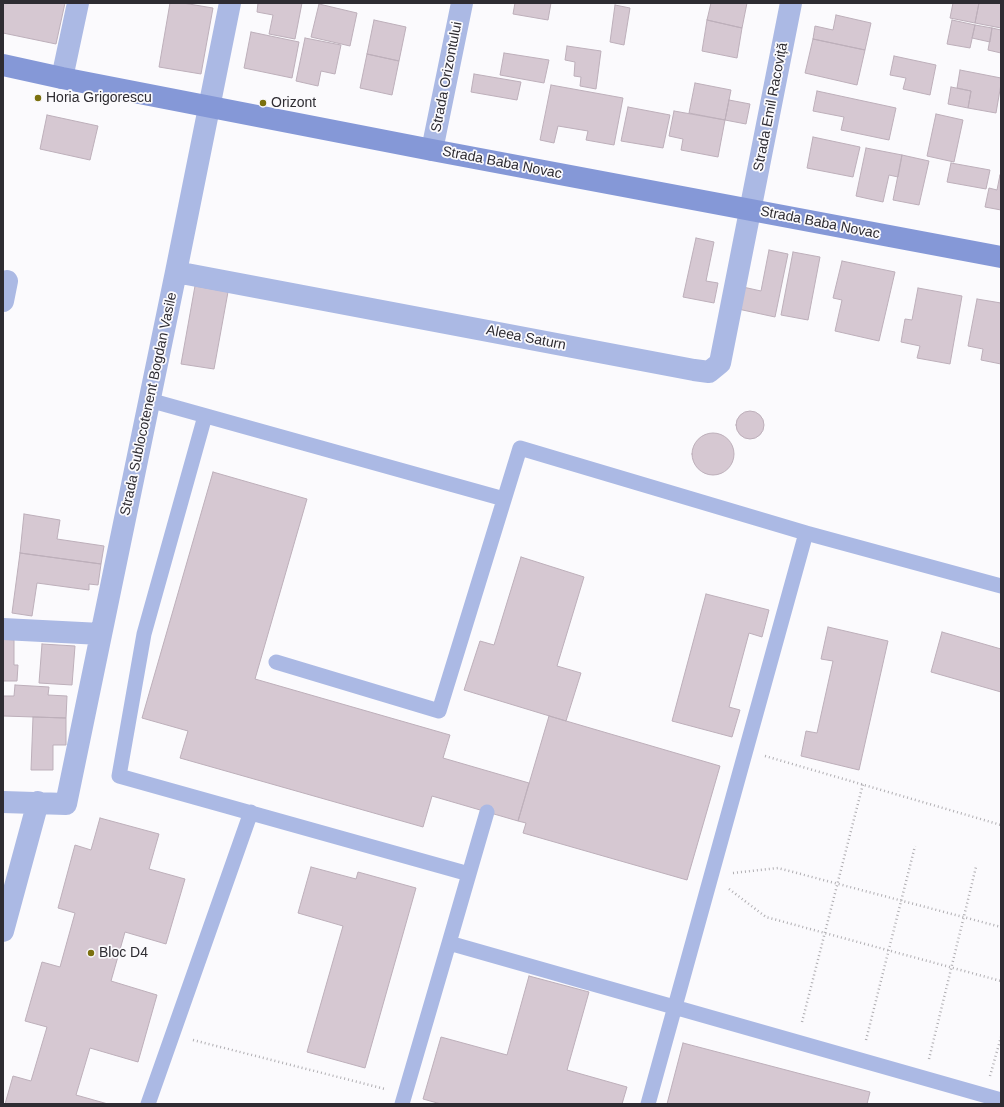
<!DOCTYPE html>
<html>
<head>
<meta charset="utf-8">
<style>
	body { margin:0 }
	#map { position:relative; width:1004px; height:1107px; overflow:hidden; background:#fbfafd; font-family:Helvetica,sans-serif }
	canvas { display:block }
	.frame { position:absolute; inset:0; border:4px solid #2e2c32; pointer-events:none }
</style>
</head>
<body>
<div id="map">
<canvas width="1004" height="1107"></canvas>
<div class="frame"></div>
</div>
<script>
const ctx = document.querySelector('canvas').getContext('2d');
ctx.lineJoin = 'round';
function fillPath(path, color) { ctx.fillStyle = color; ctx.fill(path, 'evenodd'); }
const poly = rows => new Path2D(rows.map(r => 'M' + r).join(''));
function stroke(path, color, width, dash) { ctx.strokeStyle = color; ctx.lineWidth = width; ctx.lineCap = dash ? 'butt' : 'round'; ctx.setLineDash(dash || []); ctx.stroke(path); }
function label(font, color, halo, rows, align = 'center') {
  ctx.font = font + ' Helvetica,sans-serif'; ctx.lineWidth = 3.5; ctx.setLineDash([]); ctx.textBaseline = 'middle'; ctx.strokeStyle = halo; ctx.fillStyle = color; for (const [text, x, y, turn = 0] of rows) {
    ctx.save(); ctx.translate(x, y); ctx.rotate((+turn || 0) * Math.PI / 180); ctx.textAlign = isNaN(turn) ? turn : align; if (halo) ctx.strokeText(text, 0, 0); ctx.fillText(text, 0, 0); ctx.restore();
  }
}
const building = poly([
	[3,3,65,3,56,44,3,33,3,3],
	[170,3,183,3,213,8,201,74,159,67,170,3],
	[258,3,302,3,295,39,269,34,273,15,257,12,258,3],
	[515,3,551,3,548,20,513,14,515,3],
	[711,3,747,3,742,28,707,20,711,3],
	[953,3,979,3,975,23,950,18,953,3],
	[979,3,1001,3,1001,28,975,23,979,3],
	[319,4,357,13,350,46,311,37,319,4],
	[615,5,630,8,624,45,610,42,615,5],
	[836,15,871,23,865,50,813,39,815,26,833,30,836,15],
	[374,20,406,27,399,61,367,54,374,20],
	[707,20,742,28,737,58,702,51,707,20],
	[952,20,975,25,970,48,947,44,952,20],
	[975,25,992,28,990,42,972,38,975,25],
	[992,28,1001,30,1001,53,988,50,992,28],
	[251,32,299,42,292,78,244,68,251,32],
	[305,38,341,45,335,74,321,71,318,86,296,81,305,38],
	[813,39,865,50,857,85,805,73,813,39],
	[567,46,601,51,596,89,580,86,581,77,574,76,575,62,565,60,567,46],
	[504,53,549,60,544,83,500,75,504,53],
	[367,54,399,61,392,95,360,88,367,54],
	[894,56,936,65,930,95,903,89,906,78,890,75,894,56],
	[960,70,1001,78,1001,84,996,113,968,108,971,91,957,88,960,70],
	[474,74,521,82,517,100,471,92,474,74],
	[695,83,731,90,725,120,689,113,695,83],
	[551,85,623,98,614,145,586,140,588,131,558,126,554,143,540,140,551,85],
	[951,87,971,91,968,108,948,104,951,87],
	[817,91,896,108,889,140,841,130,844,117,813,111,817,91],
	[729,100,750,104,746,124,725,120,729,100],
	[628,107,670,115,663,148,621,141,628,107],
	[674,111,725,120,718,157,681,150,683,139,669,136,674,111],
	[936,114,963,120,954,162,927,156,936,114],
	[47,115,98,126,90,160,40,149,47,115],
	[813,137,860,147,853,177,807,168,813,137],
	[866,148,902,155,898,177,889,175,883,202,856,196,866,148],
	[902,155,929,161,919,205,893,200,902,155],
	[951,163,990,170,986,189,947,182,951,163],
	[1000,175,1001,210,985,207,989,188,997,190,1000,175],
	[696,238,714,242,706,281,718,283,714,303,683,297,696,238],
	[769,250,788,254,775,317,738,309,743,287,761,291,769,250],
	[793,252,820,257,808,320,781,315,793,252],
	[842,261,895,272,879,341,835,331,842,300,833,298,842,261],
	[195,286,228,292,214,369,181,364,195,286],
	[918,288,962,296,950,364,917,358,920,346,901,342,905,319,912,320,918,288],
	[977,299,1001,303,1001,364,981,360,983,349,968,346,977,299],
	'736 425a14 14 0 1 1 28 0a14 14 0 1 1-28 0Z',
	'692 454a21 21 0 1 1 42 0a21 21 0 1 1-42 0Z',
	[213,472,307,499,255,679,450,735,443,758,529,783,518,821,432,796,423,827,180,758,188,731,142,718,213,472],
	[24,514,60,520,57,539,104,546,101,564,20,553,24,514],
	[20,553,101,564,98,585,89,584,89,590,37,583,32,616,12,613,20,553],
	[521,557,584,577,557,666,581,673,566,721,464,690,480,641,494,645,521,557],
	[706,594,769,610,762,637,749,633,729,707,740,710,732,737,672,721,706,594],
	[828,627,888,641,859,770,801,756,806,731,817,733,833,661,821,659,828,627],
	[942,632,1001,649,1001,692,931,672,942,632],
	[3,639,14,640,14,665,18,665,17,681,3,681,3,639],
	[42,644,75,646,72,685,39,683,42,644],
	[15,685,49,687,48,695,67,696,66,718,3,716,3,696,14,696,15,685],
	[549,716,720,766,687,880,523,833,526,823,518,821,549,716],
	[33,717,66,718,66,745,53,745,53,770,31,770,33,717],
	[100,818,159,834,149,869,185,879,166,944,125,932,111,981,157,995,138,1062,90,1048,76,1095,108,1104,5,1104,13,1076,31,1081,47,1027,25,1021,42,962,60,967,75,913,58,908,75,845,91,850,100,818],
	[311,867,356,879,358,872,416,888,365,1068,307,1052,343,926,298,913,311,867],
	[529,976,589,992,567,1070,627,1087,622,1104,441,1104,423,1099,441,1037,507,1055,529,976],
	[683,1043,870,1092,867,1104,667,1104,683,1043]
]);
const path = poly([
	[765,756,1001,825],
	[733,873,778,868,1001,927],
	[729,889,766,917,1001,981],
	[802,1022,863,784],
	[193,1040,385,1089],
	[866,1040,915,846],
	[929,1059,976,867],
	[990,1076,1001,1037]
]);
const lane = poly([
	[149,400,504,499],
	[205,416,144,634,119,776,469,874,449,943,1001,1100],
	[276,662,439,711,520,448,806,533],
	[469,874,487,812],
	[148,1104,251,812],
	[402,1104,449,943],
	[648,1104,806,533,1001,586]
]);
const street = poly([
	[62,78,78,3],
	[432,150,462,3],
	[176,272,694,370,709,372,720,363,791,3],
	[3,301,7,281],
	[3,629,101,634],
	[3,802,66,804,176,272,230,3],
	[3,931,38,802]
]);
const secondary = poly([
	[3,65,62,78,432,150,1001,257]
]);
const markers = [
	[38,98,4,"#7b700f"],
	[263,103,4,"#7b700f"],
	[91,953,4,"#7b700f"]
];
const streetNames = [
	["Strada Orizontului",447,77,-79],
	["Strada Emil Racoviță",771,107,-79],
	["Strada Baba Novac",502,163,11],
	["Strada Baba Novac",820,223,11],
	["Aleea Saturn",526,338,11],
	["Strada Sublocotenent Bogdan Vasile",149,404,-78]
];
const poiNames = [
	["Horia Grigorescu",46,98],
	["Orizont",271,103],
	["Bloc D4",99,953]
];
fillPath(building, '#d6c8d2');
stroke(building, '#bdafba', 1);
stroke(path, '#b0aeb2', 2.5, [1, 3]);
stroke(lane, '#abb9e4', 15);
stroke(street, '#abb9e4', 22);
stroke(secondary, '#8598d7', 22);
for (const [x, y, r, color] of markers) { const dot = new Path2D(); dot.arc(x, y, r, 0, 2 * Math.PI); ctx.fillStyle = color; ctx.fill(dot); stroke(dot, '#fbfafd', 1.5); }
label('14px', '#2e2c32', '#fbfafd', streetNames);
label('14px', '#2e2c32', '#fbfafd', poiNames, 'left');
</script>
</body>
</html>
